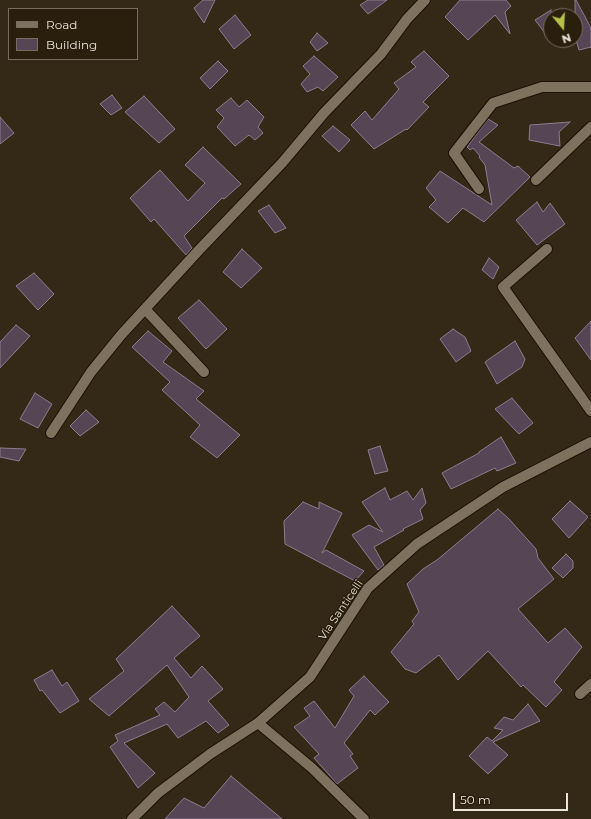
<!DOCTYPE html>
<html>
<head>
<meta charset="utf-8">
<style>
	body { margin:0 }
	#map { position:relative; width:591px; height:819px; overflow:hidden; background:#342917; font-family:Montserrat,sans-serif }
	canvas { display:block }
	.legend { position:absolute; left:8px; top:8px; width:130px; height:52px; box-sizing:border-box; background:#2a1f0d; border:1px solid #776d5e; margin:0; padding:5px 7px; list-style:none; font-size:12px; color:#ebe3d8 }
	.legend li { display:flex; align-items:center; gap:8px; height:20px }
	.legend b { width:20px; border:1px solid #776d5e }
	.north { position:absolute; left:543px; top:8px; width:40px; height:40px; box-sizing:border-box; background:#2a1f0d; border:1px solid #776d5e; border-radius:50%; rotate:162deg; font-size:11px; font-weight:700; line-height:16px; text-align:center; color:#ebe3d8 }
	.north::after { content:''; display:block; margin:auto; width:14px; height:18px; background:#b7c148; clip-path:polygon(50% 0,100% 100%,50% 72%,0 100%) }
	.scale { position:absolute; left:453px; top:793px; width:115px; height:18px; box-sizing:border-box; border:2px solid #ebe3d8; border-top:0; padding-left:5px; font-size:12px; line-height:14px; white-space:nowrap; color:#ebe3d8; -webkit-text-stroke:3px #2a1f0d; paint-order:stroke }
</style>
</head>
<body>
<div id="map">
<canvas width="591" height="819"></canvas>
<ul class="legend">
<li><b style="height:5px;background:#7e715d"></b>Road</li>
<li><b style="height:11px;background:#554555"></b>Building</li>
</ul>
<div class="north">N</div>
<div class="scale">50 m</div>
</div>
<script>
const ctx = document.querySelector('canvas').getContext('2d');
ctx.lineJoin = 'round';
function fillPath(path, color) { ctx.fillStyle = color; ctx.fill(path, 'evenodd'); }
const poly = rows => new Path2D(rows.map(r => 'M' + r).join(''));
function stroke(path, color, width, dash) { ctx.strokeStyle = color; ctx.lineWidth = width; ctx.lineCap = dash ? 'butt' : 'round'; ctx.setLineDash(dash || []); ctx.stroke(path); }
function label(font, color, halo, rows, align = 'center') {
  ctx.font = font + ' Montserrat,sans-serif'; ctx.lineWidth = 3; ctx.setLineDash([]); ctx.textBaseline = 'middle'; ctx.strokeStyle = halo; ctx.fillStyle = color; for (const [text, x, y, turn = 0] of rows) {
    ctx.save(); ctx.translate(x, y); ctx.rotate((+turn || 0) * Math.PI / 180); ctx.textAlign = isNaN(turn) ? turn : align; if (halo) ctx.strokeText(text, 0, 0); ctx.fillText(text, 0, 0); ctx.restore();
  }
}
const building = poly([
	[203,0,215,0,204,23,194,8,203,0],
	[368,0,387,0,368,14,360,5,368,0],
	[460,0,506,0,511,6,505,12,510,34,495,15,468,40,445,17,460,0],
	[575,0,576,0,591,28,591,47,579,50,575,36,575,0],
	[551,10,551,41,535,20,551,10],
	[235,15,251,35,234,49,219,29,235,15],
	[317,33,328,43,317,51,310,42,317,33],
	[424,51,449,76,423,102,429,107,407,130,406,129,374,149,351,125,365,111,372,120,399,89,394,83,416,67,411,62,424,51],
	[314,56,338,77,323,91,318,87,307,92,301,84,310,74,303,66,314,56],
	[218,61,228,71,210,89,200,78,218,61],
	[112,95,122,108,111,115,100,104,112,95],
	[144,96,175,129,159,143,125,112,144,96],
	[231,98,239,107,247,100,264,117,258,127,263,133,255,140,249,135,235,146,217,127,224,118,216,110,231,98],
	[0,117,14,133,0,144,0,117],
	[488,119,498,125,479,142,514,168,518,166,530,177,484,222,463,208,448,223,429,207,436,200,426,188,440,171,492,205,485,165,479,157,480,156,473,148,470,150,467,147,488,119],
	[570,122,559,132,560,146,529,140,530,125,570,122],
	[333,126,350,140,339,152,322,136,333,126],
	[203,147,241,184,224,199,222,198,184,236,192,248,186,255,154,219,151,222,130,198,160,170,188,201,205,183,185,165,203,147],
	[537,202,543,212,550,203,565,224,537,245,516,220,537,202],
	[269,205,286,228,275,233,258,211,269,205],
	[242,249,262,268,241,288,223,272,242,249],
	[489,258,499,267,493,279,482,270,489,258],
	[34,273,54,294,38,310,16,286,34,273],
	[199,300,227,329,206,349,178,318,199,300],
	[591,321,591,360,575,338,591,321],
	[16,325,30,336,0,368,0,342,16,325],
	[453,329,465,337,471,351,456,362,440,339,453,329],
	[148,331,172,351,163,362,204,391,196,399,240,435,217,458,190,437,200,425,162,390,170,382,132,347,148,331],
	[515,341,525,359,522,367,497,384,485,362,515,341],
	[35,393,52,404,38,428,20,419,35,393],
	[512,398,533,423,519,434,495,409,512,398],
	[86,410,99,422,80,436,70,426,86,410],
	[501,437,516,463,497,471,495,468,451,489,442,473,479,453,479,452,501,437],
	[380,446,388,471,375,474,368,450,380,446],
	[0,448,26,449,19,461,0,457,0,448],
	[385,488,390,500,407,491,413,500,422,488,426,503,420,510,423,519,403,529,404,530,374,547,384,565,378,570,352,535,369,525,383,532,362,502,385,488],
	[570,501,588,517,569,538,552,519,570,501],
	[303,502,319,509,319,502,342,513,322,553,326,550,364,571,355,581,285,544,284,521,303,502],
	[498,509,509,519,536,549,538,558,554,579,518,609,548,643,565,628,582,647,554,682,562,690,546,707,523,685,521,687,488,651,458,680,439,655,416,673,405,669,391,652,414,624,412,621,419,612,407,584,423,569,437,560,498,509],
	[566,554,573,561,573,568,563,578,552,568,566,554],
	[172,606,200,636,174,658,191,678,202,666,223,689,208,701,229,725,218,733,206,721,178,738,167,724,124,743,155,773,138,788,110,747,118,741,115,735,160,715,155,709,164,702,175,712,189,697,167,665,109,716,89,699,124,671,116,659,172,606],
	[52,670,62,686,67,682,79,701,60,713,42,690,40,691,34,680,52,670],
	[364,676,389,702,375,715,370,710,344,743,353,754,350,756,358,768,337,784,314,758,319,754,294,727,310,716,304,708,314,701,335,728,354,696,349,690,364,676],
	[528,704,540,721,493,742,508,755,488,774,469,756,487,737,492,741,503,730,494,728,504,717,513,720,528,704],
	[231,776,282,819,165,819,184,798,204,808,231,776]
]);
const minor = poly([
	[536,180,591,127],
	[479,189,454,153,493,103,542,87,591,87],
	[547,249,503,287,591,411],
	[145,309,204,372],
	[51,433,91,372,121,335,199,250,282,163,324,113,381,54,407,19,425,0],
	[580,694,591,684],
	[258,723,312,768,364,819],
	[132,819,158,793,210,754,258,723,310,677,368,588,417,544,503,487,591,442]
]);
const streetNames = [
	["Via Santicelli",341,610,-56]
];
fillPath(building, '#554555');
stroke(building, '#8e7c8e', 1);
stroke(minor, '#1b1102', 12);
stroke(minor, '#7e715d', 10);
label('11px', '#ebe3d8', '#2a1f0d', streetNames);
</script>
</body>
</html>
